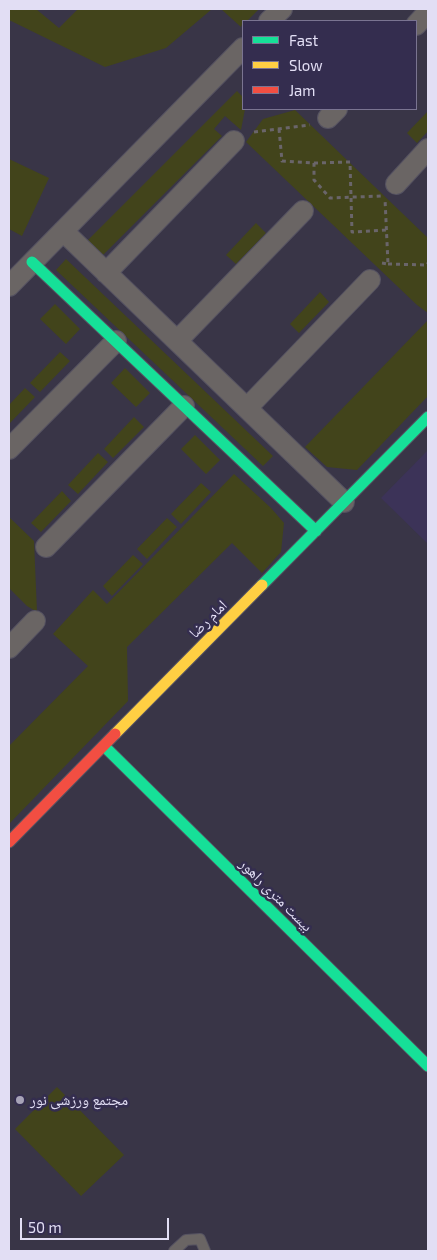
<!DOCTYPE html>
<html>
<head>
<meta charset="utf-8">
<style>
	body { margin:0 }
	#map { position:relative; width:437px; height:1260px; overflow:hidden; background:#393547; font-family:"Exo 2",sans-serif }
	canvas { display:block }
	.frame { position:absolute; inset:0; border:10px solid #e2def4; pointer-events:none }
	.legend { position:absolute; left:242px; top:20px; width:175px; height:90px; box-sizing:border-box; background:#342d4f; border:1px solid #7a7491; margin:0; padding:6px 9px; list-style:none; font-size:15px; color:#e2def4 }
	.legend li { display:flex; align-items:center; gap:10px; height:25px }
	.legend b { width:25px; border:1px solid #7a7491 }
	.scale { position:absolute; left:20px; top:1218px; width:149px; height:22px; box-sizing:border-box; border:2px solid #e2def4; border-top:0; padding-left:6px; font-size:15px; line-height:18px; white-space:nowrap; color:#e2def4; -webkit-text-stroke:4px #342d4f; paint-order:stroke }
</style>
</head>
<body>
<div id="map">
<canvas width="437" height="1260"></canvas>
<div class="frame"></div>
<ul class="legend">
<li><b style="height:6px;background:#16e098"></b>Fast</li>
<li><b style="height:6px;background:#ffcf43"></b>Slow</li>
<li><b style="height:6px;background:#f24e42"></b>Jam</li>
</ul>
<div class="scale">50 m</div>
</div>
<script>
const ctx = document.querySelector('canvas').getContext('2d');
ctx.lineJoin = 'round';
function fillPath(path, color) { ctx.fillStyle = color; ctx.fill(path, 'evenodd'); }
const poly = rows => new Path2D(rows.map(r => 'M' + r).join(''));
function stroke(path, color, width, dash) { ctx.strokeStyle = color; ctx.lineWidth = width; ctx.lineCap = dash ? 'butt' : 'round'; ctx.setLineDash(dash || []); ctx.stroke(path); }
function label(font, color, halo, rows, align = 'center') {
  ctx.font = font + ' "Exo 2","Noto Naskh Arabic",sans-serif'; ctx.lineWidth = 5; ctx.setLineDash([]); ctx.textBaseline = 'middle'; ctx.strokeStyle = halo; ctx.fillStyle = color; for (const [text, x, y, turn = 0] of rows) {
    ctx.save(); ctx.translate(x, y); ctx.rotate((+turn || 0) * Math.PI / 180); ctx.textAlign = isNaN(turn) ? turn : align; if (halo) ctx.strokeText(text, 0, 0); ctx.fillText(text, 0, 0); ctx.restore();
  }
}
const built = poly([
	[428,450,428,544,381,498]
]);
const green = poly([
	[9,9,36,9,59,28,78,9,212,9,166,48,105,67,9,20],
	[221,9,259,9,247,21,243,21,241,27],
	[237,91,243,97,245,109,241,130,225,116,214,129,222,136,101,257,87,241],
	[295,110,428,238,428,313,417,305,246,142,263,119],
	[428,111,428,131,417,143,407,133],
	[9,159,49,178,22,236,9,229],
	[256,223,266,233,236,264,226,255],
	[66,259,273,456,263,466,56,270],
	[320,292,329,302,299,333,290,324],
	[55,304,80,329,66,344,40,319],
	[428,320,428,396,357,470,327,467,305,447],
	[60,352,70,361,40,392,30,383],
	[125,368,150,393,136,407,111,383],
	[25,388,35,397,9,424,9,405],
	[134,417,144,427,113,458,104,449],
	[195,435,220,460,206,474,181,449],
	[98,453,108,462,78,494,68,485],
	[234,474,271,508,284,523,281,552,262,573,232,543,127,647,128,701,9,824,9,746,88,666,53,634,93,590,107,604],
	[201,483,211,492,181,524,171,514],
	[62,491,71,501,41,532,31,523],
	[9,517,34,541,37,612,27,606,9,588],
	[167,518,177,527,147,559,137,549],
	[133,555,143,564,112,596,103,586],
	[57,1087,124,1155,81,1196,15,1129]
]);
const path = poly([
	[279,129,282,161,314,163,314,180,330,198,381,196],
	[254,132,310,125],
	[314,163,350,162,352,232,386,230],
	[382,263,388,264,385,199],
	[388,264,427,265,428,263]
]);
const lane = poly([
	[174,1251,186,1240,200,1239,205,1251]
]);
const street = poly([
	[269,21,282,9],
	[416,25,428,12],
	[328,118,337,109],
	[396,184,428,149],
	[63,231,344,502],
	[106,273,234,141],
	[9,286,243,48],
	[177,341,303,211],
	[247,408,370,280],
	[9,449,116,341],
	[46,547,184,406],
	[9,648,35,621]
]);
const fast = poly([
	[32,262,316,531],
	[262,585,428,417],
	[104,746,428,1066]
]);
const slow = poly([
	[115,734,262,585]
]);
const jam = poly([
	[9,842,115,734]
]);
const markers = [
	[20,1100,5,"#a7a3b7"]
];
const streetNames = [
	["امام رضا",208,619,-45],
	["بیست متری راهور",276,895,45]
];
const poiNames = [
	["مجتمع ورزشی نور",30,1100]
];
fillPath(built, '#3c3358');
fillPath(green, '#42441b');
stroke(lane, '#555261', 12);
stroke(street, '#555261', 22);
stroke(fast, '#555261', 13);
stroke(slow, '#555261', 13);
stroke(jam, '#555261', 13);
stroke(path, '#6a656a', 3, [4, 4]);
stroke(lane, '#6a6564', 10);
stroke(street, '#6a6564', 20);
stroke(fast, '#16e098', 11);
stroke(slow, '#ffcf43', 11);
stroke(jam, '#f24e42', 11);
for (const [x, y, r, color] of markers) { const dot = new Path2D(); dot.arc(x, y, r, 0, 2 * Math.PI); ctx.fillStyle = color; ctx.fill(dot); stroke(dot, '#342d4f', 2); }
label('15px', '#e2def4', '#342d4f', streetNames);
label('15px', '#e2def4', '#342d4f', poiNames, 'left');
</script>
</body>
</html>
